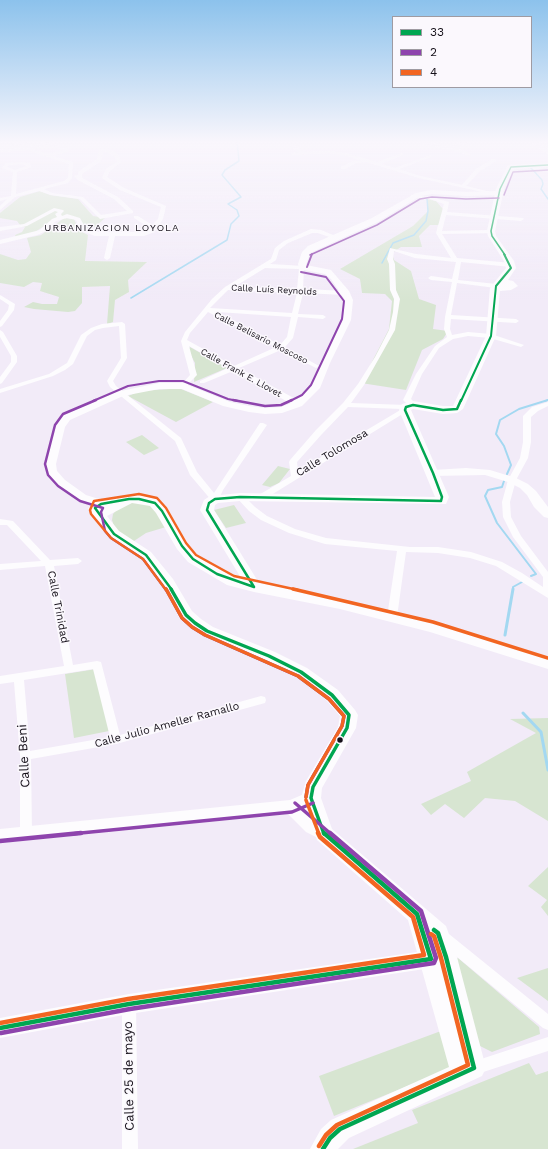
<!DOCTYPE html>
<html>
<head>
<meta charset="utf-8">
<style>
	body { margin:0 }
	#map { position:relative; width:548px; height:1149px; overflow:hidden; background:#f2ebf8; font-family:"Work Sans",sans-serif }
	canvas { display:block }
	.legend { position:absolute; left:392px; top:16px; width:140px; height:72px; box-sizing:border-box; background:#fbf8fd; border:1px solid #9f9ba2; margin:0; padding:5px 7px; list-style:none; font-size:12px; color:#151019 }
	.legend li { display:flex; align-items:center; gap:8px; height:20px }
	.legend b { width:20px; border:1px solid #9f9ba2 }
</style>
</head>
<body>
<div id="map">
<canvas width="548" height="1149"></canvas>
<ul class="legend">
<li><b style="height:5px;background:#00a651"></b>33</li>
<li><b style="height:5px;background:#8e44ad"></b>2</li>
<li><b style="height:5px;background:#f26522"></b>4</li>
</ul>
</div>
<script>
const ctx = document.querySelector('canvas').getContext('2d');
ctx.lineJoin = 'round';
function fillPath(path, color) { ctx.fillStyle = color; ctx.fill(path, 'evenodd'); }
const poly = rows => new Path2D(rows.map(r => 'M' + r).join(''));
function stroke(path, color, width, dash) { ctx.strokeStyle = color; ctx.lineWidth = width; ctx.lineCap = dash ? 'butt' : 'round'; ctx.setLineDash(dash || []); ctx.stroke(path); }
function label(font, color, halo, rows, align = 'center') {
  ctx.font = font + ' "Work Sans",sans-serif'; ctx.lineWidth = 3; ctx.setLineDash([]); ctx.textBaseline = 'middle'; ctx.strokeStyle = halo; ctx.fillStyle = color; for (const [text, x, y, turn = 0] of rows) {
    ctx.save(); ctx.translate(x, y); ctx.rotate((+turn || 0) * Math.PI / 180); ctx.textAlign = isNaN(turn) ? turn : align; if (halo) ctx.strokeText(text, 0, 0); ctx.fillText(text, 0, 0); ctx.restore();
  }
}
const green = poly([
	[40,191,50,195,78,199,93,216,105,218,95,227,85,228,76,217,58,217,35,232,16,238,15,235,22,232,25,227,20,225,17,221,0,218,0,213,20,197],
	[427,199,436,201,443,209,440,225,430,225,419,236,422,247,401,247,392,253,394,260,411,271,419,299,436,305,433,329,448,331,443,339,422,350,406,390,361,383,389,329,392,301,385,294,362,293,360,279,340,269,413,226,428,211],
	[64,218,74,219,80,231,88,235,85,261,147,262,128,280,129,292,115,300,113,322,107,324,110,286,82,287,82,303,75,311,68,312,34,309,24,307,33,302,42,304,57,304,59,297,40,291,42,283,33,282,24,287,0,283,0,254,18,260,26,259,31,252,27,238,41,235],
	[190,347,227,368,194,382,195,363,188,350],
	[170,389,181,389,213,402,176,422,128,396,140,391],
	[142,435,159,448,144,455,126,442],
	[278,466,290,469,279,483,270,487,262,485],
	[131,502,151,505,158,513,166,527,146,533,131,543,115,529,112,520,113,514,119,507],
	[234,505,246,523,226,528,214,510],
	[96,669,109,731,74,738,65,674],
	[548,718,548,821,515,801,485,798,464,818,445,804,431,815,421,804,471,781,467,772,536,733,510,719],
	[548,867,548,916,541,907,547,900,528,886],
	[458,958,539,1027,540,1034,492,1052,478,1045,451,960],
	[548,968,548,1001,517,978],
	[441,1031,452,1068,334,1116,319,1076],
	[529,1063,536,1075,548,1071,548,1149,353,1149,418,1123,412,1110]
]);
const streamFar2 = poly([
	[531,168,542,180,543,184,541,189,548,199],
	[382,263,393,243,414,235,426,221,428,211,427,199],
	[131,298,227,240,231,224,239,216,237,210,228,204,241,197,222,175,225,170,239,161,237,141],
	[545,401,548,400]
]);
const streamFar1 = poly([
	[507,474,511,465,504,446,496,434,500,420,519,409,548,400],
	[504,481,502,487,488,490,485,496,497,523,536,574,531,576],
	[513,590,513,587,522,582]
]);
const stream = poly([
	[505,635,513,589],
	[523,713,541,732,548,770]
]);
const street = poly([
	[24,141,32,141,14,146,12,145,24,141],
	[415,141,424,141,448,147,464,141,471,141,453,148,465,151,471,155,469,156,462,153,415,141],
	[47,142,69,149,69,151,52,156,73,162,72,178,68,183,44,189,52,193,83,197,101,215,127,211,114,199,78,180,74,176,78,175,78,172,97,159,99,150,105,149,115,152,119,156,121,162,110,171,107,177,124,188,166,206,163,219,154,232,144,236,115,236,110,258,107,260,104,258,109,236,95,236,82,231,76,220,67,218,56,221,44,232,37,235,0,244,0,240,40,230,52,219,57,217,55,214,58,212,55,211,27,226,0,231,0,227,24,224,54,208,63,210,64,211,61,214,62,216,67,214,80,218,86,229,96,232,143,232,150,228,134,218,134,216,138,216,152,225,158,219,161,207,120,190,102,178,106,169,117,162,115,157,105,151,103,152,101,161,82,174,82,178,118,197,133,211,133,213,100,219,80,199,51,195,39,191,15,197,0,210,0,206,7,199,0,201,0,198,11,196,13,172,2,168,6,163,22,162,30,163,31,167,17,172,16,194,64,181,68,178,69,164,27,150,0,152,0,150,27,148,47,142],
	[47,144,63,150,48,154,31,149,47,144],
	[22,164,27,166,15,170,7,167,9,165,22,164],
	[299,144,301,145,297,148,305,152,328,151,345,153,377,162,403,153,403,155,381,164,395,168,431,155,431,157,399,169,420,176,462,185,476,169,492,159,496,159,496,161,480,171,466,186,494,193,492,194,419,178,366,162,356,163,345,169,341,169,341,167,353,161,362,161,344,155,328,153,291,155,291,153,299,152,292,148,299,144],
	[522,164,548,170,548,172,522,166,522,164],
	[411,195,430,197,449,202,447,212,523,218,524,219,521,221,446,215,442,231,493,230,493,232,491,233,442,234,457,258,511,263,514,265,511,267,461,262,458,280,496,284,499,286,496,288,457,283,451,315,516,319,519,321,516,323,451,319,450,329,452,335,468,332,491,334,524,345,521,347,490,338,468,336,453,339,439,348,422,374,411,399,417,405,413,407,410,407,403,400,416,374,435,346,447,337,444,329,445,317,452,282,431,280,428,278,431,276,452,279,456,262,415,258,394,251,393,259,395,264,396,290,400,299,395,330,364,385,351,403,406,405,410,407,408,409,409,410,263,500,257,500,256,498,257,496,291,476,289,462,290,460,316,430,343,403,358,384,375,357,389,330,393,312,394,299,390,290,389,264,387,259,390,248,416,254,451,258,436,233,444,204,430,199,411,197,411,195],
	[348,407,402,409,298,471,297,462,322,434,348,407],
	[311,229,321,230,338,237,335,239,318,233,312,233,288,243,279,250,276,260,270,264,304,266,303,289,346,291,349,293,346,295,303,293,298,314,323,315,326,317,323,319,298,317,293,338,285,347,319,366,316,368,314,367,281,350,239,368,301,402,301,406,295,406,233,371,204,383,200,383,200,381,228,368,189,346,197,375,185,387,181,387,181,385,190,375,181,341,185,332,212,299,225,287,271,259,275,248,284,241,311,229],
	[265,268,299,269,297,289,234,287,265,268],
	[228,290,297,293,292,313,210,308,228,290],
	[208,312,276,347,234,366,187,340,190,333,208,312],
	[218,312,291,317,287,337,280,345,218,312],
	[0,295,15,304,14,310,2,326,0,327,0,321,8,310,9,305,0,299,0,295],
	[122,322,125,324,127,358,113,381,116,386,181,438,197,472,214,493,260,423,263,423,267,425,223,490,218,501,212,501,190,475,175,441,110,387,107,381,121,358,119,326,103,328,95,330,87,336,73,364,65,370,53,376,0,393,0,389,49,374,67,363,81,335,91,328,102,324,122,322],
	[0,330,3,332,17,356,17,362,2,383,0,384,0,377,11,362,11,356,0,337,0,330],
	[548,402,548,406,538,411,531,417,531,442,528,458,516,480,510,502,511,517,521,536,548,572,548,598,496,566,470,558,438,553,406,552,397,617,395,619,389,619,387,617,397,551,325,544,289,533,261,520,249,511,236,497,237,495,243,495,255,507,267,516,295,529,326,538,410,547,438,547,471,552,502,562,522,573,543,587,543,577,513,537,503,517,502,502,508,480,520,458,523,442,523,416,532,407,548,402],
	[0,519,13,521,50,560,78,558,82,561,78,564,54,566,73,665,97,661,101,662,120,735,261,696,265,697,266,700,265,703,116,744,31,759,32,833,30,837,26,838,22,837,20,833,20,756,14,682,0,684,0,676,64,666,45,566,0,570,0,564,41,561,7,525,0,525,0,519],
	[93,669,110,737,30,751,24,680,93,669],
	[444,932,449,934,548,1014,548,1030,543,1028,439,942,438,938,439,934,444,932],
	[129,997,134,999,136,1004,138,1149,122,1149,122,1004,124,999,129,997],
	[548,1037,548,1051,474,1075,469,1073,467,1068,469,1063,548,1037]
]);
const secondary = poly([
	[432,190,466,192,499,191,502,193,499,195,466,196,432,194,420,196,378,222,310,253,306,265,331,270,349,291,353,300,351,320,330,363,320,388,302,406,282,413,265,414,249,412,223,406,182,389,159,389,123,396,70,420,65,427,56,464,57,471,65,480,86,495,105,501,107,504,105,507,97,507,78,499,57,484,48,474,44,464,55,427,62,416,116,392,159,383,183,383,230,402,249,406,265,408,281,407,294,402,310,387,320,363,343,320,345,300,331,279,325,274,299,269,298,264,302,252,308,246,372,218,416,193,432,190],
	[466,468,490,470,516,478,528,484,536,491,548,507,548,518,544,517,534,507,527,495,520,488,508,482,485,475,433,476,427,473,433,470,466,468],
	[311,791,317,793,319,798,317,803,305,809,318,822,330,829,333,834,330,839,324,841,306,832,288,814,0,843,0,829,290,800,311,791],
	[431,950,438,952,441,959,438,966,431,968,129,1014,0,1038,0,1018,129,994,431,950]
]);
const primary = poly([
	[529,141,537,141,548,149,548,154,529,141],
	[548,163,548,167,514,169,504,189,495,231,496,236,514,261,516,268,508,280,513,281,518,286,511,290,500,291,496,336,463,409,457,413,443,414,413,409,411,410,449,497,446,504,240,501,218,503,215,505,214,510,259,583,340,599,438,623,548,657,548,669,430,632,340,609,254,592,227,585,188,562,177,549,156,513,150,506,132,503,107,516,119,531,151,552,173,579,192,611,201,619,213,627,275,652,307,668,338,690,355,710,358,715,356,728,322,788,321,798,332,829,446,926,457,957,486,1068,482,1076,349,1138,338,1149,310,1149,321,1129,331,1120,449,1067,408,920,317,840,301,798,306,781,338,727,340,716,326,700,295,676,263,660,201,635,189,627,180,619,162,585,141,558,109,537,88,509,94,501,129,495,139,495,160,500,169,511,188,544,198,556,222,571,241,578,200,510,204,500,210,496,240,493,435,497,399,410,402,404,413,401,443,406,453,406,486,336,490,288,506,268,504,261,488,236,487,231,496,189,508,165,548,163]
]);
const bus1Far4 = poly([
	[505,255,492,236,491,231,500,189,511,167,548,165]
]);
const bus1Far3 = poly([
	[461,401,491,336,496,286,511,268,504,254]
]);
const bus1Far2 = poly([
	[457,409,461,400],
	[441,501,442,497,433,473,405,410,406,407,413,405,443,410,457,409],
	[254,587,207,510,209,503,215,499,240,497,441,501],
	[172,590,146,555,114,534,95,508,101,504,129,499,139,499,155,503,162,511,182,546,193,559,217,574,254,587]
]);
const bus1Far1 = poly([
	[171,589,186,615,195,623,207,631,269,656,301,672,332,695,349,715,347,728,313,787,311,798],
	[311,798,324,834]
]);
const bus1 = poly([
	[0,1028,129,1004,431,959,417,914,324,833],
	[323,1149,330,1138,340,1129,474,1068,446,957,438,933,434,930]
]);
const bus2Far4 = poly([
	[504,195,513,172,548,170],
	[310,255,377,225,420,199,432,197,466,199,499,198]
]);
const bus2Far3 = poly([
	[307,267,312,254],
	[93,401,128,386,159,381,183,381,228,399,238,401],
	[290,401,302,395,311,385,342,319,344,301,326,277,301,272]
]);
const bus2Far2 = poly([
	[96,400,63,414,55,425,45,464,48,475,58,486,80,501,103,508,101,512,105,531,111,538,143,559,166,590],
	[233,400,265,406,281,405,292,400]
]);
const bus2Far1 = poly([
	[166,589,182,618,192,627,205,635,298,676,329,699,344,716,342,726,308,785,306,797],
	[295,803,331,834],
	[71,834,292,812,313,803]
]);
const bus2 = poly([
	[0,841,81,833],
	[1,1033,130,1009,434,963,436,958,421,911,330,833]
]);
const bus3Far2 = poly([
	[166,590,143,559,111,538,91,514,90,510,94,501,139,494,157,498,166,508,186,543,196,555,234,576,298,590]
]);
const bus3Far1 = poly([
	[166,589,182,618,192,627,205,635,298,676,329,699,344,716,342,726,308,785,306,797],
	[293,589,433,622,548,658],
	[306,800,319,834]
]);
const bus3 = poly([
	[0,1023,128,999,424,955,413,917,320,837,318,833],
	[319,1146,326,1135,337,1125,468,1065,441,958,434,936,431,934]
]);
const markers = [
	[340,740,3.5,"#151019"]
];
const farStreetnames = [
	["Calle Luís Reynolds",274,290,3],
	["Calle Belisario Moscoso",261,338,27],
	["Calle Frank E. Llovet",241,373,29]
];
const farNeighbourhoodnames = [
	["URBANIZACION LOYOLA",112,228]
];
const streetNames = [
	["Calle Tolomosa",332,453,-31],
	["Calle Trinidad",58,607,79],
	["Calle Julio Ameller Ramallo",167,725,-15]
];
const nearStreetnames = [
	["Calle Beni",24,756,-93],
	["Calle 25 de mayo",129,1076,-91]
];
fillPath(green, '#d7e5d1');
stroke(streamFar2, '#a3d8f1', 1.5);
stroke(streamFar1, '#a3d8f1', 2);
stroke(stream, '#a3d8f1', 3);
fillPath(street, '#fdfcfe');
fillPath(secondary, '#fdfcfe');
fillPath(primary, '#fdfcfe');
stroke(bus1Far4, '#00a651', 1.5);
stroke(bus1Far3, '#00a651', 2);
stroke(bus1Far2, '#00a651', 2.5);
stroke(bus1Far1, '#00a651', 3.5);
stroke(bus1, '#00a651', 4.5);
stroke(bus2Far4, '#8e44ad', 1.5);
stroke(bus2Far3, '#8e44ad', 2);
stroke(bus2Far2, '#8e44ad', 2.5);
stroke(bus2Far1, '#8e44ad', 3.5);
stroke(bus2, '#8e44ad', 4.5);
stroke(bus3Far2, '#f26522', 2.5);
stroke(bus3Far1, '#f26522', 3.5);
stroke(bus3, '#f26522', 4.5);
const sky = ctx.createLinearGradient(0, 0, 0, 302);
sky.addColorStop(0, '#8cc2ec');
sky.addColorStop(0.47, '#f9f6fc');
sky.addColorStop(1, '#f9f6fc00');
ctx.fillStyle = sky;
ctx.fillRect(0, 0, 548, 302);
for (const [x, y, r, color] of markers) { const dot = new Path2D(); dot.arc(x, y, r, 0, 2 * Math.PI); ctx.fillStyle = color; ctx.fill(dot); stroke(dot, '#fbf8fd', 1.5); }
label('9px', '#151019', '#fbf8fd', farStreetnames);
ctx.letterSpacing = '1px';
label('10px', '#151019', '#fbf8fd', farNeighbourhoodnames);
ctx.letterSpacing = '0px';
label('11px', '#151019', '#fbf8fd', streetNames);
label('13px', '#151019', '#fbf8fd', nearStreetnames);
</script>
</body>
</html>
